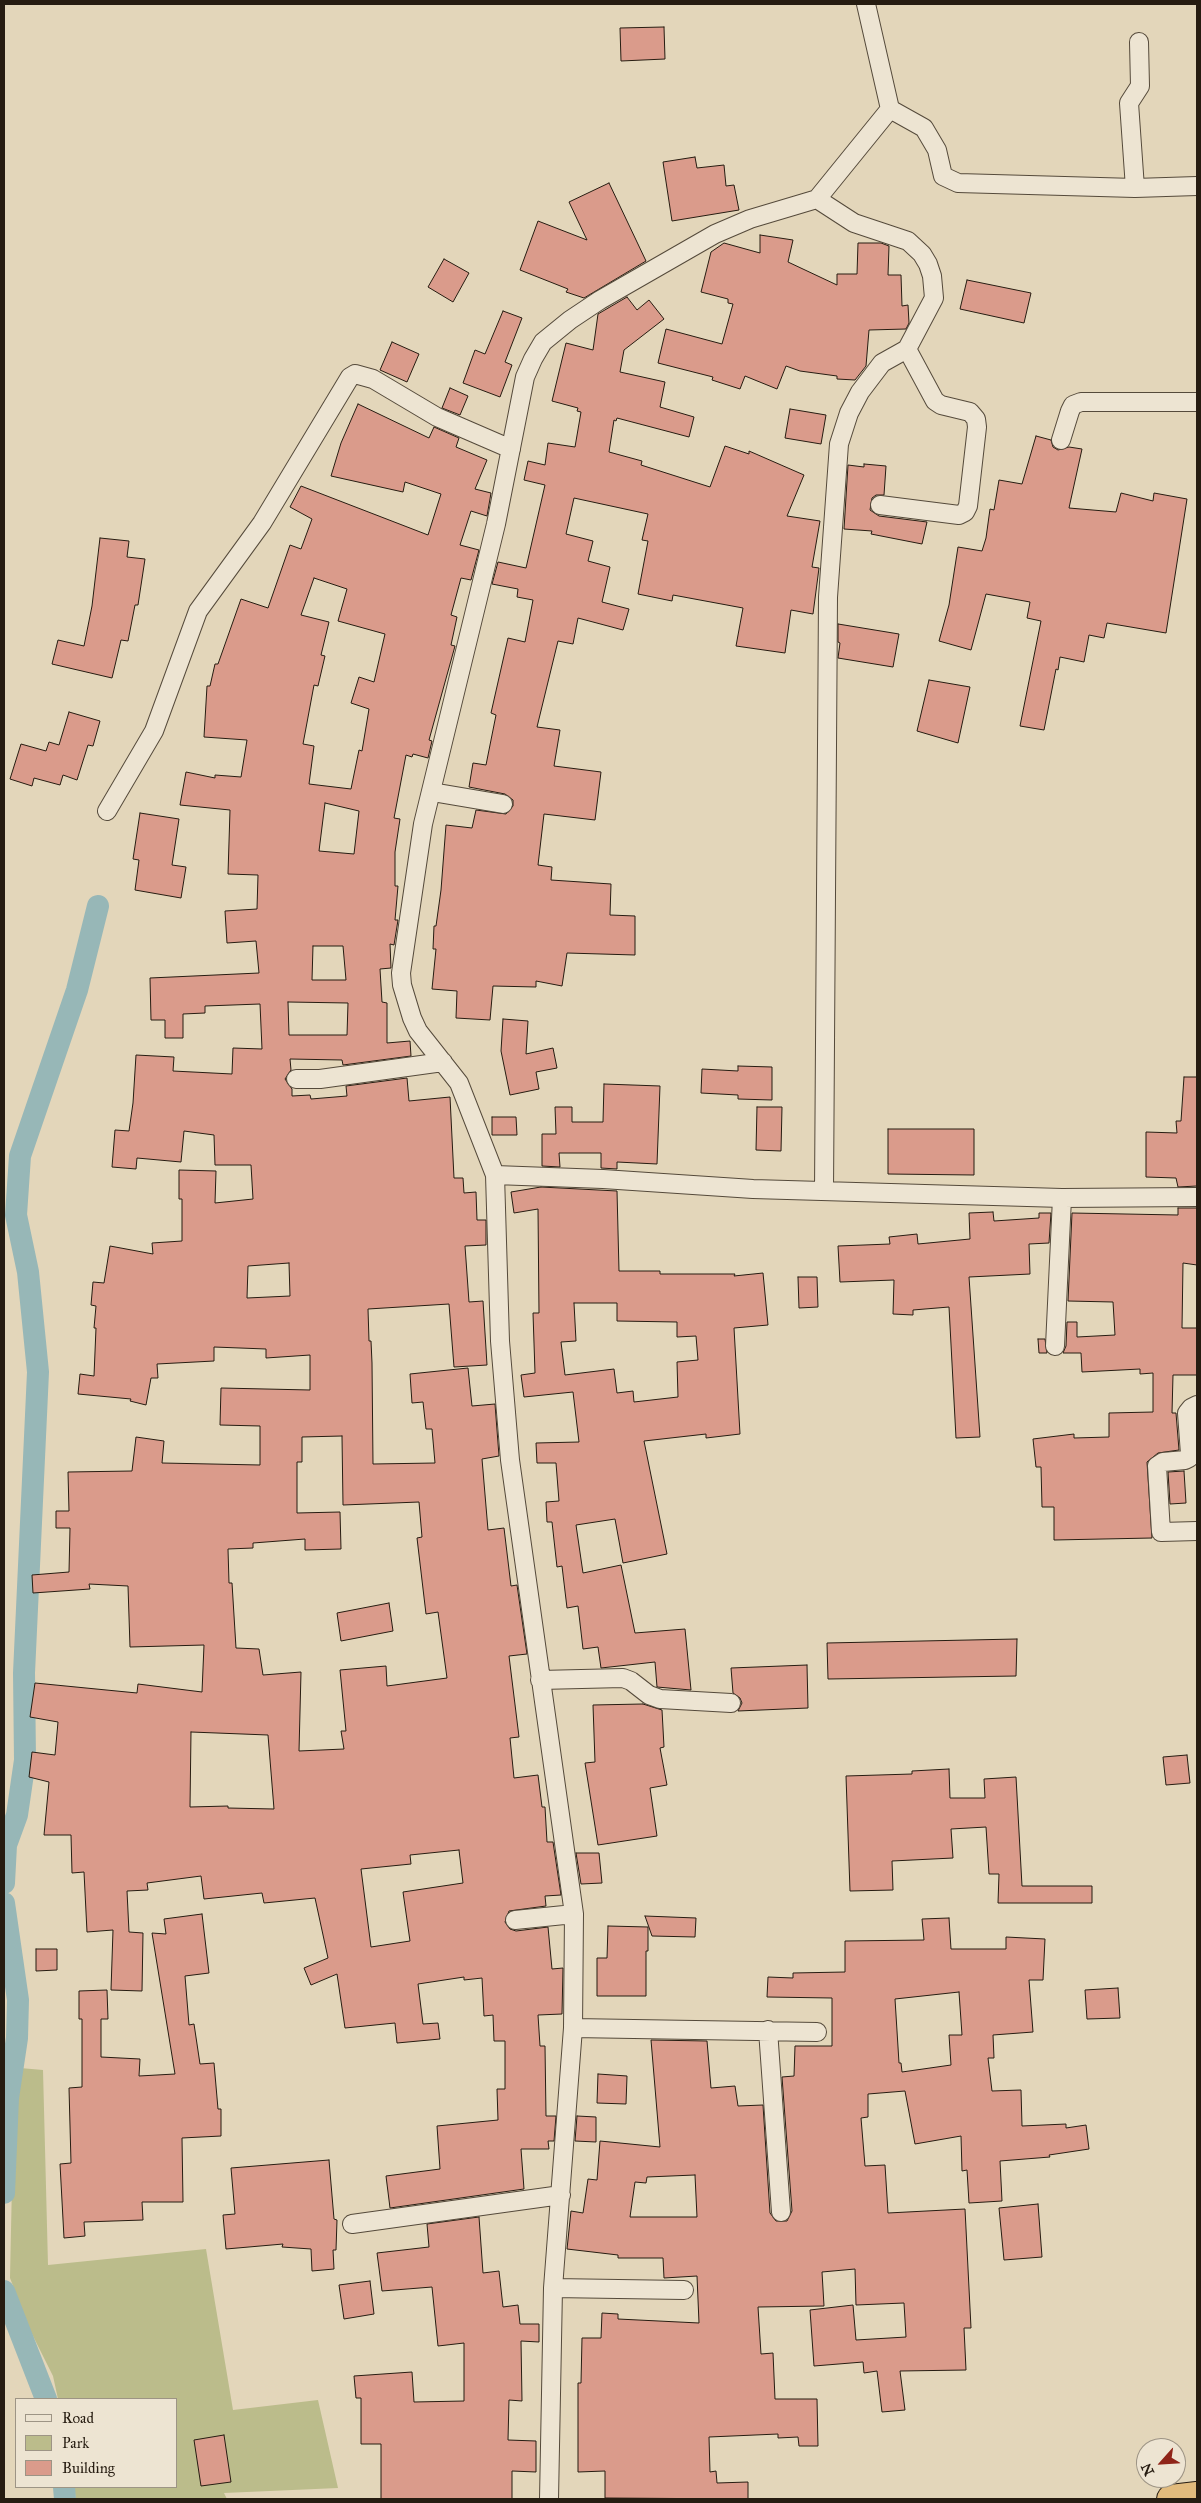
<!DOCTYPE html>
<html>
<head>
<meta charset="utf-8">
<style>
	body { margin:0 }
	#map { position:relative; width:1201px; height:2503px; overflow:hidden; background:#e3d6ba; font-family:"IM FELL Great Primer",serif }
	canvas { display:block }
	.frame { position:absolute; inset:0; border:5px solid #261c11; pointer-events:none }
	.legend { position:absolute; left:15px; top:2398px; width:162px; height:90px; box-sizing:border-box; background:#ede4d2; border:1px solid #9d9485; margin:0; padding:6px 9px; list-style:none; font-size:15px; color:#261c11 }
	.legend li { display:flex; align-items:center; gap:10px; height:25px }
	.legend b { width:25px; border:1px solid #9d9485 }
	.north { position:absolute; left:1136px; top:2438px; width:50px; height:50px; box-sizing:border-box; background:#ede4d2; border:1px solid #9d9485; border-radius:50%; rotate:244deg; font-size:14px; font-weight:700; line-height:20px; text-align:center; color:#261c11 }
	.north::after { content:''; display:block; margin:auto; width:18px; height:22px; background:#8f2418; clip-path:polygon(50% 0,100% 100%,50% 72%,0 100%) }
</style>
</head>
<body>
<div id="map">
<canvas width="1201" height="2503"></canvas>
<div class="frame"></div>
<ul class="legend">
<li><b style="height:6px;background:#ede4d2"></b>Road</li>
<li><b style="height:14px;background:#bbbc8b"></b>Park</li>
<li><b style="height:14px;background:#da9b8b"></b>Building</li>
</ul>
<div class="north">N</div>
</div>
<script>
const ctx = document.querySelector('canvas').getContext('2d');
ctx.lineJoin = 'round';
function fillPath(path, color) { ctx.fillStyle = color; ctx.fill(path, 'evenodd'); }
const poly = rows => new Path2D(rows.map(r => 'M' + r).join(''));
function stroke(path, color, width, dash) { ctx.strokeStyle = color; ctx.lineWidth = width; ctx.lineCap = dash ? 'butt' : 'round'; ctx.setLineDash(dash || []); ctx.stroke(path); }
const green = poly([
	[20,2068,43,2070,48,2265,206,2249,233,2410,318,2400,338,2488,224,2493,227,2499,76,2499,74,2487,176,2487,176,2399,58,2399,53,2376,31,2332,10,2278,12,2183]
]);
const canal = poly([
	[4,1883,6,1845,17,1815,25,1760,24,1673,38,1372,28,1272,16,1215,20,1156,77,990,98,906],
	[4,1903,18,2000,17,2038,8,2098,4,2193],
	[4,2291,46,2399],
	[64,2487,65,2499]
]);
const building = poly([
	[664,27,665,59,621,61,620,28,664,27],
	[695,157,697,168,724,165,726,186,734,185,739,210,672,221,663,162,695,157],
	[609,183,646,261,584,298,566,292,568,289,520,270,538,221,587,240,569,202,609,183],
	[760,235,793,240,788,262,837,285,837,274,857,274,858,243,881,243,889,246,888,275,901,275,902,306,908,305,909,323,906,329,869,330,866,366,855,380,837,379,837,376,800,371,786,366,777,389,745,376,740,389,712,380,713,377,658,363,666,329,722,344,733,304,728,303,728,299,701,292,711,252,724,243,760,253,760,235],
	[444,259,469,273,453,302,428,287,444,259],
	[967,280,1031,293,1024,323,960,309,967,280],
	[627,297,637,310,649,300,664,319,624,350,620,372,665,382,660,407,694,417,689,437,617,418,616,421,614,420,609,452,642,461,641,465,710,487,725,446,749,454,749,451,804,475,787,516,820,521,812,567,819,568,813,614,791,610,785,653,736,646,743,608,673,595,672,601,638,594,648,541,642,540,648,514,574,498,566,534,593,541,588,561,610,567,602,602,629,609,623,630,578,618,573,644,558,641,537,727,560,730,554,766,601,772,595,820,544,814,538,865,552,867,551,880,611,884,610,915,635,916,635,955,567,953,562,986,536,981,536,987,493,986,490,1020,456,1018,457,991,432,989,436,949,433,949,434,926,436,926,441,890,446,825,472,828,476,810,506,814,513,806,513,800,505,794,469,787,473,763,486,765,496,715,491,713,508,638,525,642,533,600,517,597,518,589,492,584,498,562,526,568,545,485,524,480,528,461,545,465,548,443,575,447,581,412,577,411,578,408,552,401,566,343,593,350,598,314,627,297],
	[503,311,522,318,505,362,512,365,500,397,463,383,475,350,485,354,503,311],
	[392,342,419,354,407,382,380,370,392,342],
	[450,388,468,396,460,415,442,408,450,388],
	[358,404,429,438,434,427,459,438,456,447,487,460,475,489,491,493,487,516,471,511,460,545,479,550,471,580,461,578,451,615,457,617,451,645,455,646,429,740,432,741,428,758,413,754,412,757,406,755,394,818,400,819,395,852,395,886,398,886,395,920,398,920,394,945,390,944,391,968,380,969,382,1002,387,1003,387,1043,410,1041,411,1056,343,1065,342,1060,290,1059,291,1070,285,1079,292,1089,292,1096,310,1095,311,1099,347,1096,346,1086,407,1078,409,1101,450,1097,454,1178,463,1178,464,1193,476,1192,477,1220,486,1220,486,1245,465,1246,469,1302,483,1301,487,1365,454,1367,449,1304,368,1309,369,1341,371,1341,372,1363,373,1464,435,1463,432,1429,426,1429,423,1402,412,1403,410,1374,468,1368,472,1406,495,1404,499,1456,482,1459,488,1530,504,1528,511,1586,517,1585,527,1654,509,1656,519,1737,510,1738,514,1778,538,1775,542,1807,545,1807,547,1842,553,1842,561,1895,545,1896,546,1906,509,1911,505,1922,510,1929,516,1931,548,1927,552,1969,563,1968,562,2014,538,2015,540,2046,545,2046,546,2116,556,2116,554,2141,548,2141,549,2149,521,2149,524,2189,390,2208,386,2176,440,2169,437,2126,498,2120,497,2089,505,2089,505,2041,494,2041,493,2015,484,2016,482,1978,464,1980,464,1977,418,1984,423,2024,438,2023,440,2039,397,2043,395,2023,345,2028,337,1974,311,1985,304,1968,328,1958,315,1898,264,1903,262,1893,204,1899,201,1876,147,1883,148,1890,127,1891,129,1932,143,1933,142,1991,111,1990,113,1930,87,1932,84,1872,72,1873,71,1835,44,1835,49,1782,29,1777,32,1752,55,1755,58,1722,30,1717,35,1683,137,1693,138,1684,202,1692,204,1645,130,1647,128,1586,89,1584,90,1589,33,1593,32,1575,69,1572,70,1528,56,1528,56,1511,69,1511,68,1472,132,1471,136,1437,164,1441,162,1463,260,1465,260,1426,220,1425,221,1388,310,1390,310,1355,266,1358,266,1349,214,1347,214,1361,157,1364,158,1378,151,1378,146,1405,130,1401,131,1399,78,1394,80,1374,94,1376,96,1328,94,1328,96,1306,91,1305,93,1282,104,1283,110,1246,153,1254,152,1243,182,1241,182,1199,179,1199,179,1170,216,1171,215,1203,253,1199,251,1165,215,1165,214,1135,184,1131,181,1162,137,1158,136,1169,112,1167,115,1130,129,1131,133,1103,136,1055,174,1057,173,1071,232,1074,233,1048,262,1049,260,1004,205,1006,205,1013,183,1014,183,1038,165,1038,165,1020,151,1020,150,978,259,973,256,941,227,943,225,911,257,909,258,875,228,874,230,810,180,805,186,772,215,778,215,775,241,777,247,740,204,737,207,686,210,686,215,664,218,664,241,599,268,608,290,545,301,549,312,519,290,507,301,486,428,535,441,494,405,482,403,492,331,476,341,443,358,404],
	[314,578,347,589,338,621,385,634,374,682,359,677,351,703,369,709,362,751,359,750,351,789,309,784,314,746,303,744,314,685,318,686,325,656,321,655,329,622,301,615,314,578],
	[325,803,359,811,354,854,319,851,325,803],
	[313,946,343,946,346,980,312,980,313,946],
	[288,1002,348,1003,347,1035,289,1035,288,1002],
	[289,1263,290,1296,247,1298,248,1266,289,1263],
	[342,1436,343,1505,419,1502,422,1537,417,1538,426,1614,438,1612,447,1678,387,1686,386,1666,340,1670,346,1731,341,1731,344,1749,299,1751,301,1672,263,1675,259,1649,236,1648,232,1583,229,1583,228,1549,253,1548,253,1543,305,1539,305,1550,341,1549,340,1512,297,1513,297,1462,302,1462,302,1437,342,1436],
	[191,1732,268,1735,274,1809,228,1808,228,1806,190,1807,191,1732],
	[459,1850,463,1883,403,1892,410,1941,371,1947,361,1869,411,1864,410,1855,459,1850],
	[790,409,826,415,821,444,785,438,790,409],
	[1036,436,1051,440,1053,447,1058,450,1069,447,1082,449,1069,508,1116,512,1121,493,1153,501,1154,493,1187,499,1166,633,1107,623,1104,638,1089,635,1084,662,1060,657,1058,670,1056,669,1044,730,1020,726,1041,621,1027,618,1030,602,986,594,971,650,939,641,949,605,958,547,982,551,986,538,990,509,994,510,999,480,1022,484,1036,436],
	[864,464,886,466,884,495,876,495,872,498,870,510,879,516,927,522,922,544,871,534,872,531,844,529,848,465,864,467,864,464],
	[100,538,129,541,127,557,145,559,138,605,135,605,128,641,121,640,112,678,52,664,58,640,84,646,92,606,100,538],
	[838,624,899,634,893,667,838,658,840,643,838,642,838,624],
	[929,680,970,687,958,743,917,731,929,680],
	[69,712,100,721,93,746,88,745,77,780,63,775,60,785,34,778,32,786,10,779,21,744,46,751,49,742,59,745,69,712],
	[140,813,179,819,172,865,186,867,181,898,135,890,139,860,133,859,140,813],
	[503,1019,528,1021,526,1054,553,1048,557,1068,536,1072,539,1089,510,1095,501,1051,503,1019],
	[738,1066,772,1067,772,1100,738,1099,738,1095,701,1093,702,1069,738,1071,738,1066],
	[1184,1077,1197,1077,1197,1186,1178,1187,1176,1178,1146,1177,1146,1132,1177,1133,1176,1121,1181,1121,1184,1077],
	[604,1084,660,1086,657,1164,617,1162,617,1169,601,1168,601,1153,559,1153,560,1167,542,1166,542,1134,556,1134,555,1107,572,1107,572,1122,603,1122,604,1084],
	[757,1107,782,1107,781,1151,756,1150,757,1107],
	[492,1117,516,1117,517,1135,492,1135,492,1117],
	[888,1129,974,1129,974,1175,888,1174,888,1129],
	[541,1187,617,1191,619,1271,660,1271,660,1274,735,1274,734,1276,763,1273,768,1325,734,1328,740,1434,706,1438,706,1434,644,1441,667,1554,623,1563,615,1519,576,1525,583,1573,621,1565,635,1633,685,1629,691,1690,657,1687,655,1662,601,1668,598,1647,583,1649,578,1606,567,1608,562,1566,557,1567,552,1522,547,1522,546,1502,559,1501,556,1463,537,1463,536,1443,579,1442,573,1392,524,1397,521,1375,535,1373,533,1313,539,1313,538,1209,514,1213,511,1192,541,1187],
	[574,1303,617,1303,617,1321,677,1322,677,1337,696,1336,698,1360,677,1362,678,1397,634,1402,633,1391,617,1393,614,1369,565,1375,561,1342,576,1341,574,1303],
	[1178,1208,1197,1208,1197,1265,1183,1263,1182,1328,1197,1328,1197,1375,1173,1375,1172,1413,1176,1413,1179,1450,1158,1453,1147,1462,1152,1538,1054,1540,1054,1507,1042,1507,1041,1467,1036,1467,1033,1439,1074,1434,1074,1438,1109,1437,1109,1413,1153,1412,1153,1373,1140,1374,1140,1369,1082,1372,1081,1353,1063,1353,1066,1346,1067,1322,1077,1322,1077,1337,1115,1335,1113,1302,1068,1301,1072,1213,1178,1215,1178,1208],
	[993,1212,994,1221,1039,1218,1039,1213,1051,1213,1049,1243,1029,1244,1030,1274,969,1277,980,1437,956,1438,949,1307,913,1310,913,1315,893,1314,894,1280,840,1282,838,1246,890,1244,889,1237,917,1234,918,1244,970,1239,969,1213,993,1212],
	[798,1277,817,1277,818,1307,799,1308,798,1277],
	[1038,1339,1045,1339,1047,1353,1039,1353,1038,1339],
	[1184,1471,1186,1503,1170,1504,1168,1472,1184,1471],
	[389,1603,393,1631,341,1641,337,1613,389,1603],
	[1017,1639,1016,1676,828,1679,827,1643,1017,1639],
	[807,1665,808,1708,738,1711,742,1703,740,1698,733,1693,731,1668,807,1665],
	[643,1704,662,1710,664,1747,660,1748,667,1785,650,1788,657,1836,598,1845,585,1763,595,1762,593,1705,643,1704],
	[1187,1755,1190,1783,1166,1785,1163,1757,1187,1755],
	[949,1769,950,1798,985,1798,984,1779,1016,1777,1022,1886,1092,1886,1092,1903,998,1903,999,1874,989,1874,986,1827,951,1829,953,1858,892,1861,893,1890,850,1891,846,1776,912,1774,912,1771,949,1769],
	[576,1853,599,1853,602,1883,581,1884,576,1853],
	[202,1914,209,1973,185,1976,189,2025,194,2024,200,2064,214,2063,218,2109,221,2109,221,2136,182,2138,183,2202,142,2202,143,2220,84,2222,85,2236,64,2238,60,2164,71,2163,69,2088,82,2087,82,2019,79,2019,79,1991,107,1990,108,2019,101,2019,101,2057,140,2059,139,2076,175,2074,152,1933,166,1934,164,1919,202,1914],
	[645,1916,696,1918,695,1937,652,1936,645,1916],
	[949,1918,951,1949,1006,1949,1006,1937,1045,1939,1043,1980,1029,1980,1033,2032,993,2035,994,2058,988,2058,992,2091,1021,2090,1022,2126,1066,2124,1066,2128,1086,2125,1089,2149,1049,2155,1050,2157,1000,2161,1002,2201,969,2203,967,2170,962,2171,961,2136,915,2144,905,2091,868,2094,868,2117,861,2118,865,2166,885,2165,888,2213,965,2209,971,2328,964,2328,966,2370,900,2371,905,2410,882,2412,877,2371,864,2373,863,2362,814,2366,810,2310,853,2305,856,2340,906,2337,904,2303,856,2305,855,2269,822,2272,824,2306,758,2307,761,2354,773,2353,775,2399,817,2399,818,2446,799,2446,798,2437,778,2438,778,2434,709,2437,710,2472,716,2471,717,2483,748,2482,748,2499,605,2498,605,2471,578,2472,578,2383,581,2383,582,2338,601,2338,602,2313,618,2314,618,2319,699,2323,697,2276,664,2278,663,2258,618,2258,618,2255,567,2249,571,2211,583,2213,588,2179,597,2180,600,2141,660,2147,651,2040,707,2041,711,2088,735,2086,738,2106,763,2105,770,2213,776,2221,787,2221,792,2211,782,2077,794,2076,795,2046,832,2046,832,1998,767,1997,768,1977,793,1978,793,1973,845,1972,845,1941,924,1940,922,1919,949,1918],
	[959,1992,962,2035,949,2035,951,2065,902,2072,901,2063,899,2063,895,1999,959,1992],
	[695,2175,697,2217,630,2217,635,2182,646,2183,647,2177,695,2175],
	[608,1926,648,1927,648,1951,646,1951,646,1996,597,1996,597,1958,607,1958,608,1926],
	[36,1949,57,1949,57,1970,36,1971,36,1949],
	[1118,1988,1120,2018,1087,2019,1085,1990,1118,1988],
	[598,2074,627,2076,626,2104,597,2103,598,2074],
	[577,2116,596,2117,596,2142,575,2141,577,2116],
	[329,2160,334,2219,337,2220,336,2250,333,2250,334,2269,312,2271,311,2249,282,2247,283,2244,226,2249,223,2215,235,2214,231,2168,329,2160],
	[1038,2204,1042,2257,1004,2260,999,2208,1038,2204],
	[479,2217,483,2273,499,2271,503,2307,518,2305,520,2324,539,2324,539,2342,521,2341,522,2401,509,2400,508,2440,536,2441,536,2472,512,2471,512,2499,381,2499,381,2444,361,2444,361,2398,356,2398,354,2376,412,2372,414,2402,464,2401,464,2343,438,2346,432,2287,382,2291,377,2253,429,2247,427,2224,479,2217],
	[370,2281,374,2314,344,2319,339,2285,370,2281],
	[224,2435,231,2482,201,2486,194,2440,224,2435]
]);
const street = poly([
	[890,109,924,128,937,150,943,176,958,183,1135,188,1197,186],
	[1135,188,1129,103,1140,86,1139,42],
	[817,199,854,223,908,241,922,254,928,264,932,276,934,298,907,349,935,401,941,405,970,412,976,419,977,427,968,506,965,512,959,515,880,505],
	[1061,440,1070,411,1073,405,1081,402,1197,402],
	[432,792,503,804],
	[107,811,154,731,198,611,262,523,350,377,355,374,373,379,437,417,511,449],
	[296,1079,320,1079,443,1062],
	[495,1175,603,1179,753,1189,1062,1198,1197,1197],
	[824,1191,828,597,839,444,849,413,860,392,882,363,907,349],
	[1055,1346,1062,1198],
	[1197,1405,1191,1408,1187,1413,1190,1454,1189,1458,1185,1460,1163,1462,1157,1466,1161,1532,1197,1531],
	[540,1680,623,1678,631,1681,649,1695,660,1699,731,1703],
	[515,1920,574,1914],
	[573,2028,817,2032],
	[768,2030,781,2212],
	[352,2224,561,2195],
	[553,2288,684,2290],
	[549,2499,553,2288,573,2028,574,1914,510,1460,500,1341,495,1175,459,1083,418,1031,412,1018,402,985,401,973,423,824,496,524,525,377,533,359,543,342,570,320,600,300,715,234,750,219,817,199,890,109,866,4]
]);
const highway = poly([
	[1171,2499,1197,2496]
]);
fillPath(green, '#bbbc8b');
stroke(canal, '#97b7b7', 22);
fillPath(building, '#da9b8b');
stroke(building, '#261c11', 1);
stroke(street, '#554a3b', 20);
stroke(highway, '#261c11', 30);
stroke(street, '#ede4d2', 18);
stroke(highway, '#e2bb7d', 28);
</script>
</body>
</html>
